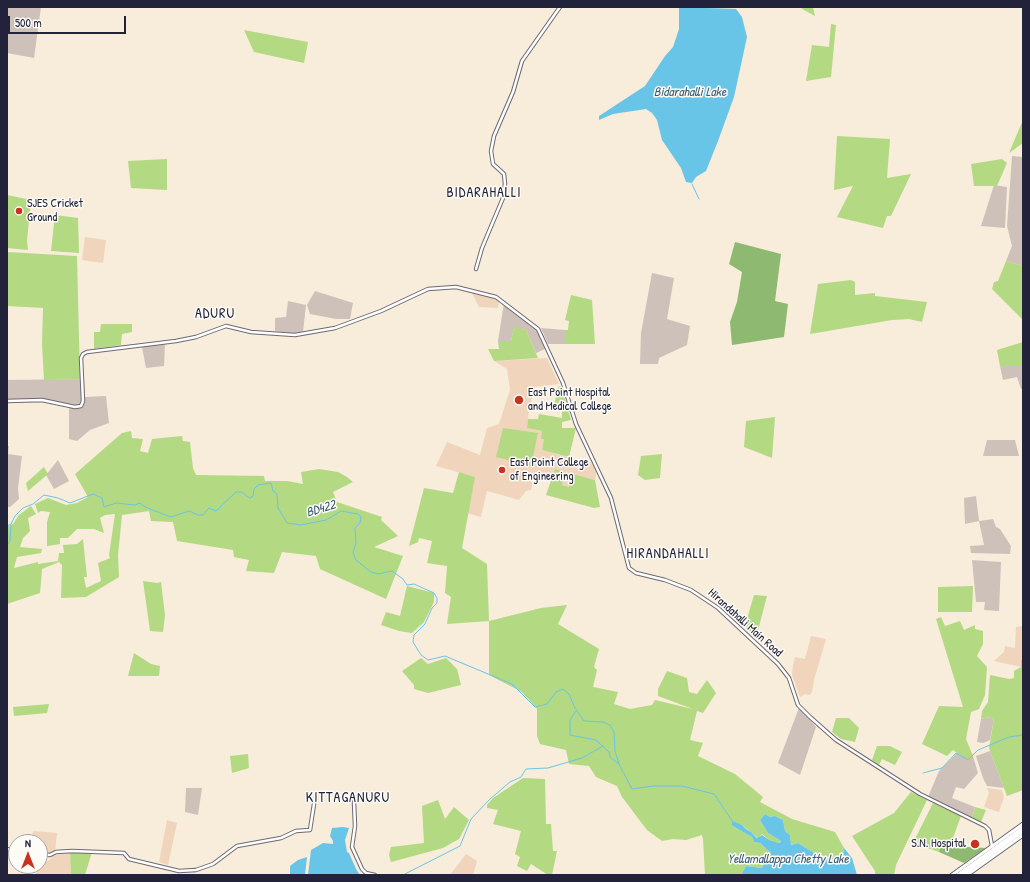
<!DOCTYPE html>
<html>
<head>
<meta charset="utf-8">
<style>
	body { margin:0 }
	#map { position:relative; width:1030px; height:882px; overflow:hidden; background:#f8ecda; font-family:"Patrick Hand",sans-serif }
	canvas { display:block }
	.frame { position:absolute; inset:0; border:8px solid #22223b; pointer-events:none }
	.north { position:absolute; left:8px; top:834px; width:40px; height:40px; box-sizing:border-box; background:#fdfcf7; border:1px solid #a5a5ac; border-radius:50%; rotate:0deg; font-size:11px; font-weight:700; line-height:16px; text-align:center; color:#22223b }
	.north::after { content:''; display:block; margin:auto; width:14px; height:18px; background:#c8321e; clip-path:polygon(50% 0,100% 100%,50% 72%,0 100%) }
	.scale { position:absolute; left:8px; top:16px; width:118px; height:18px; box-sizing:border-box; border:2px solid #22223b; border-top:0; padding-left:5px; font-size:12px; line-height:14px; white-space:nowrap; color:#22223b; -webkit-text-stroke:3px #fdfcf7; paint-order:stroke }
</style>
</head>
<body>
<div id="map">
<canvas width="1030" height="882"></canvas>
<div class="frame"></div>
<div class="north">N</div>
<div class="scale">500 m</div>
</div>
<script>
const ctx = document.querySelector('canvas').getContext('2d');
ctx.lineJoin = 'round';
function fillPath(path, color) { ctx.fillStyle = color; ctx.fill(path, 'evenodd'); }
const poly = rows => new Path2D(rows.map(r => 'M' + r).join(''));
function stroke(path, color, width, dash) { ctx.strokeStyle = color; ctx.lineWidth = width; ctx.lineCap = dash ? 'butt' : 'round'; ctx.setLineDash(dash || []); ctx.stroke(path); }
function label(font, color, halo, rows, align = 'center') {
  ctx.font = font + ' "Patrick Hand",sans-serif'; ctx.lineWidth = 3; ctx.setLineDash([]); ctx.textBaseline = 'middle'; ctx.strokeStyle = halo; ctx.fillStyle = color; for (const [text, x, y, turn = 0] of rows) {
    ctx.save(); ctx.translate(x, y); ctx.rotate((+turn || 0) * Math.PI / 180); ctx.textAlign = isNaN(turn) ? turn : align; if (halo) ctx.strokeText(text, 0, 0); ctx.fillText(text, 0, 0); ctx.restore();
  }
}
const built = poly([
	[85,237,106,240,103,263,82,260],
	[472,293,486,295,499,301,498,308,479,307],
	[547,358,559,384,535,387,529,410,527,428,542,431,544,439,542,450,594,464,597,471,595,480,573,474,569,487,562,485,566,472,555,469,553,477,535,472,531,490,526,491,519,500,487,491,481,517,467,513,475,477,436,466,447,442,480,455,487,428,499,424,510,390,507,369,494,361],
	[1023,626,1023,660,1021,661,1021,667,994,661,1004,652,1005,646,1015,648,1016,627],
	[811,636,826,639,814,680,812,692,810,695,805,694,800,697,792,675,793,665,795,657,805,659],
	[987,788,1002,790,1004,797,999,812,984,807,989,793],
	[167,820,177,823,168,865,159,862],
	[33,831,57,833,55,851,49,854,40,852,40,842,31,842],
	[70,852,71,875,35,875,39,866,51,859,52,856],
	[466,854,477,861,473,875,450,875]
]);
const industrial = poly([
	[7,7,41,7,34,58,7,53],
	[1012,156,1023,157,1023,266,1006,261,1012,246,1007,226],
	[994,185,1007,187,1005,228,981,226],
	[652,273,674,278,667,319,690,326,687,345,659,358,658,364,640,364,641,333],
	[315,291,353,303,350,319,336,319,310,314,307,305],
	[288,301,306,305,303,332,292,334,275,331,275,318,286,317],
	[504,303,535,327,545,349,536,353,526,330,514,328,511,341,498,341],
	[541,328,565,330,565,344,548,344],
	[165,343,164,366,146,368,142,347],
	[1000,366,1023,366,1023,389,1021,389,1017,377,1003,380],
	[84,379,85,397,106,396,109,423,90,430,77,441,69,439,69,407,44,402,7,403,7,380],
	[987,440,1015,440,1019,456,983,456],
	[7,446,9,446,8,454,22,456,18,488,19,499,10,507,7,507],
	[58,460,69,481,54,489,46,475],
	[976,496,979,521,993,519,996,527,1000,529,1011,546,1010,554,971,553,970,546,984,545,979,521,965,524,964,498],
	[972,560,1001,562,999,611,984,610,985,602,976,602],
	[799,708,816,727,800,775,778,763],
	[989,717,994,719,990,740,983,743,977,742,981,719],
	[990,751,1004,788,987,786,983,778,976,756],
	[957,753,967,759,973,756,978,773,964,789,956,787,952,798,975,807,972,818,928,797,939,771],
	[186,788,202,788,198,815,185,812]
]);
const green = poly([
	[800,7,813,7,815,16,804,10],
	[831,24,836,25,831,77,806,81,812,45,829,47],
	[244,30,308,42,304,63,254,52],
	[1023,120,1023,143,1009,153],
	[837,136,890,139,887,178,911,174,891,216,887,216,883,228,837,217,853,186,834,190],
	[167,159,167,190,131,188,128,161],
	[1002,159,1007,163,997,186,974,186,971,164],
	[7,195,31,200,27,241,28,250,7,248],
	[55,215,78,218,79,253,51,251],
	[7,252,77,256,80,379,44,380,42,344,43,308,7,306],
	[1006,261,1023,266,1023,320,992,289,994,282,998,281],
	[851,280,855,282,855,295,875,293,875,296,927,302,922,322,909,319,892,320,810,334,818,284],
	[571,295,592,300,595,344,565,344,565,330,568,330,569,321,565,320],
	[101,324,132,324,132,332,122,334,121,345,94,349,94,332,100,332],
	[514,327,526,330,538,358,494,361,488,349,499,349,498,341,511,341],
	[1023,342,1023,366,1000,366,997,350],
	[561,386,571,420,562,422,562,428,576,428,569,457,542,450,544,439,541,439,542,431,527,428,528,419,538,419,539,414,562,418,562,409,554,406,558,387],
	[775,417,772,458,744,447,746,421],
	[503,428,538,433,531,466,496,457],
	[131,431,132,438,143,439,140,451,148,453,152,439,182,436,183,441,190,442,193,468,196,475,264,476,265,481,287,481,303,484,301,472,319,469,338,472,347,477,353,482,333,492,337,502,382,517,381,520,398,536,374,547,403,556,386,599,320,569,316,556,282,552,274,573,246,571,249,560,234,557,233,550,177,541,173,522,151,521,149,511,122,515,118,555,119,577,86,597,61,598,62,565,59,562,42,569,40,593,7,604,7,527,13,524,19,515,31,506,36,514,28,518,30,531,23,538,20,547,42,549,41,553,17,557,14,568,38,562,38,564,58,561,59,553,64,553,63,545,77,544,83,539,87,577,84,577,86,588,101,581,98,563,110,558,109,555,115,514,105,515,100,518,104,533,94,529,77,529,68,538,60,538,60,544,47,546,47,522,50,512,41,511,38,513,35,504,48,498,66,505,77,503,88,497,75,474,122,433],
	[662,454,660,478,645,480,638,475,641,456],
	[44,467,48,474,28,491,26,483],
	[555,469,566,472,562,485,569,487,573,474,595,480,600,507,594,508,546,495],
	[459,472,475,477,462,548,487,564,489,621,541,608,567,605,558,624,599,649,594,667,597,670,593,687,618,692,614,704,630,709,652,705,655,700,693,709,658,696,658,689,667,671,687,678,689,692,697,694,707,680,716,693,703,713,697,711,690,740,703,743,698,756,735,774,763,797,760,802,792,819,835,832,844,848,844,859,841,861,824,859,798,843,791,845,790,835,785,831,783,820,775,816,770,817,765,814,760,820,768,833,781,841,778,843,769,840,762,834,758,838,742,825,731,822,731,825,752,837,754,842,760,843,771,853,771,859,766,860,762,868,746,866,741,875,705,875,703,839,702,835,686,840,673,839,662,841,647,830,622,797,617,786,596,777,589,766,569,764,566,750,540,744,537,736,537,709,522,692,489,675,489,621,447,624,451,597,445,593,447,566,427,563,432,541,419,538,418,542,409,546,424,488,453,493],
	[143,581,157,583,161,582,165,615,163,632,150,631],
	[407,586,434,593,434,602,424,622,412,633,399,631,381,625,386,612,400,616],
	[973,586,972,612,938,612,938,587],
	[754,595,767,596,756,638,745,626],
	[941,617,945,626,960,621,964,630,975,625,975,629,983,631,983,644,977,656,987,667,985,695,979,709,971,712,966,739,973,756,967,760,953,750,947,756,922,744,939,706,963,707,936,619],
	[134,653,151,664,160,666,159,676,128,676],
	[421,658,428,664,446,658,457,669,461,685,428,693,414,689,414,685,402,671],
	[1021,660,1023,660,1023,790,1007,796,989,748,994,719,989,717,981,719,982,711,988,702,990,675,1009,679,1014,678,1014,671,1021,667],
	[49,704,47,713,14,716,13,707],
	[836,718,849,718,859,728,855,742,841,739,832,732],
	[877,746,890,746,902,752,895,765,882,759,879,765,872,760],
	[248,754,249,768,232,773,230,756],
	[523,778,545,779,546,824,551,824,553,851,557,851,552,875,548,875,531,864,527,871,517,866,520,857,515,854,521,831,493,824,498,810,487,808,487,805,493,798],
	[911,792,927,800,896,865,894,875,875,875,875,871,852,836,894,813],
	[438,800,445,819,454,807,469,820,459,839,443,848,391,862,389,855,391,847,424,843,422,806],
	[933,803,961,816,950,846,942,846,939,852,913,843],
	[975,807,986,810,981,822,972,818],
	[70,852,92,852,85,875,71,875]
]);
const forest = poly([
	[735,242,781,254,775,301,788,304,784,337,732,345,730,322,737,302,742,272,729,264],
	[941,846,950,846,986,848,964,863,939,852]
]);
const water = poly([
	[679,7,736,9,742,17,747,37,734,97,718,141,706,171,696,177,692,183,686,182,681,168,662,140,657,120,652,113,646,109,613,114,599,120,599,116,645,86,665,56,673,47,679,29],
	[765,814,770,817,775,816,783,820,785,831,790,835,791,845,798,843,824,859,841,861,844,859,844,848,852,858,857,875,741,875,746,866,762,868,766,860,771,858,771,853,760,843,754,842,752,837,731,825,732,821,742,825,746,829,751,832,757,838,762,835,769,840,779,843,781,841,768,833,760,820],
	[343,827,349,828,345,840,347,852,349,853,356,869,360,875,308,875,311,850,323,843,333,844,333,841,330,836,332,828],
	[307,857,305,875,290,875,290,866,298,860]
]);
const stream = poly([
	[692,184,699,199],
	[7,526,11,524,15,516,23,508,33,504,44,495,58,498,70,503,93,494,102,498,104,507,116,503,135,505,140,503,145,507,171,517,189,511,198,515,203,515,209,508,216,511,236,492,241,492,250,498,253,496,254,489,258,485,271,483,273,491,277,494,278,508,287,523,301,525,326,520,341,511,358,514,361,517,360,523,355,528,356,543,353,553,356,560,371,572,378,574,392,571,403,579,407,585,414,584,434,593,437,598,437,603,432,608,425,624,414,635,413,642,421,655,428,660,445,656,512,684,535,707,547,704,556,692,563,689,569,694,575,708,584,721,603,722,610,725,614,732,615,751,619,764,632,789,653,786,682,786,714,794,733,822],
	[7,545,10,541,11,525],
	[576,711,570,720,570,735,596,740,609,752,610,757,619,764],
	[923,773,942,768,956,753,968,760,978,750,1009,737,1023,735],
	[403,875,460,846,471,819,490,799,510,782,521,777,526,769,548,768,582,758,603,746]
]);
const secondary = poly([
	[476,269,482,248,503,198,505,184,504,174,493,164,491,151,494,136,513,92,522,61,560,7],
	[7,401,42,400,75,407,81,406,83,401,81,358,83,354,87,352,176,341,196,337,226,326,251,332,295,335,335,328,381,311,428,289,456,287,496,297,538,329,563,383,576,424,611,498,629,568,636,573,665,580,691,590,718,608,778,664,789,678,798,705,810,717,836,740,920,794,985,826,989,830,992,846],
	[354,802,355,826,352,847,362,869,366,873,375,875],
	[7,849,16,851],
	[40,854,50,855,56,852,72,851,124,853,129,859,179,871,196,870,213,864,237,846,281,838,296,831,310,830,314,804]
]);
const primary = poly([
	[952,875,1023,824],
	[967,875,1023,835]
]);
const highway = poly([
	[958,875,1023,828],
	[962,875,1023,831]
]);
const markers = [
	[19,211,4,"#c8321e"],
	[519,400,5,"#c8321e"],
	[502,470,4,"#c8321e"],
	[975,844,5,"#c8321e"]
];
const poiNames = [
	["SJES Cricket",27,204],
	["Ground",27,218],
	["East Point Hospital",528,393],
	["and Medical College",528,407],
	["East Point College",510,463],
	["of Engineering",510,477],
	["S.N. Hospital",966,844,"right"]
];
const streetNames = [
	["Hirandahalli Main Road",745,623,42]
];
const waterNames = [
	["Bidarahalli Lake",690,93],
	["BD422",321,509,-17],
	["Yellamallappa Chetty Lake",788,860]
];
const quarterNames = [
	["BIDARAHALLI",484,193],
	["ADURU",215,314],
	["HIRANDAHALLI",668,554],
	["KITTAGANURU",348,798]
];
fillPath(built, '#f0d5bc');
fillPath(industrial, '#cec1b9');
fillPath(green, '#b3d982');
fillPath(forest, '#8eb970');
fillPath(water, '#69c5e7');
stroke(stream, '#69c5e7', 1);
stroke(secondary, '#6d6973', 4.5);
stroke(primary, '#6d6973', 5);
stroke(highway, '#6d6973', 5.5);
stroke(secondary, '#fff', 2.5);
stroke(primary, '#fff', 3);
stroke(highway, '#fff', 3.5);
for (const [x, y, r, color] of markers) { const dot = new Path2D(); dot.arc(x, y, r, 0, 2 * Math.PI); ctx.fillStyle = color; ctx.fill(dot); stroke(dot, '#fdfcf7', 1.5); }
label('12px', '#22223b', '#fdfcf7', poiNames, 'left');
label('12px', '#22223b', '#fdfcf7', streetNames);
label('italic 13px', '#3b5b77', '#fdfcf7', waterNames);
ctx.letterSpacing = '1px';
label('14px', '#22223b', '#fdfcf7', quarterNames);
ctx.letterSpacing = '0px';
</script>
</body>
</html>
